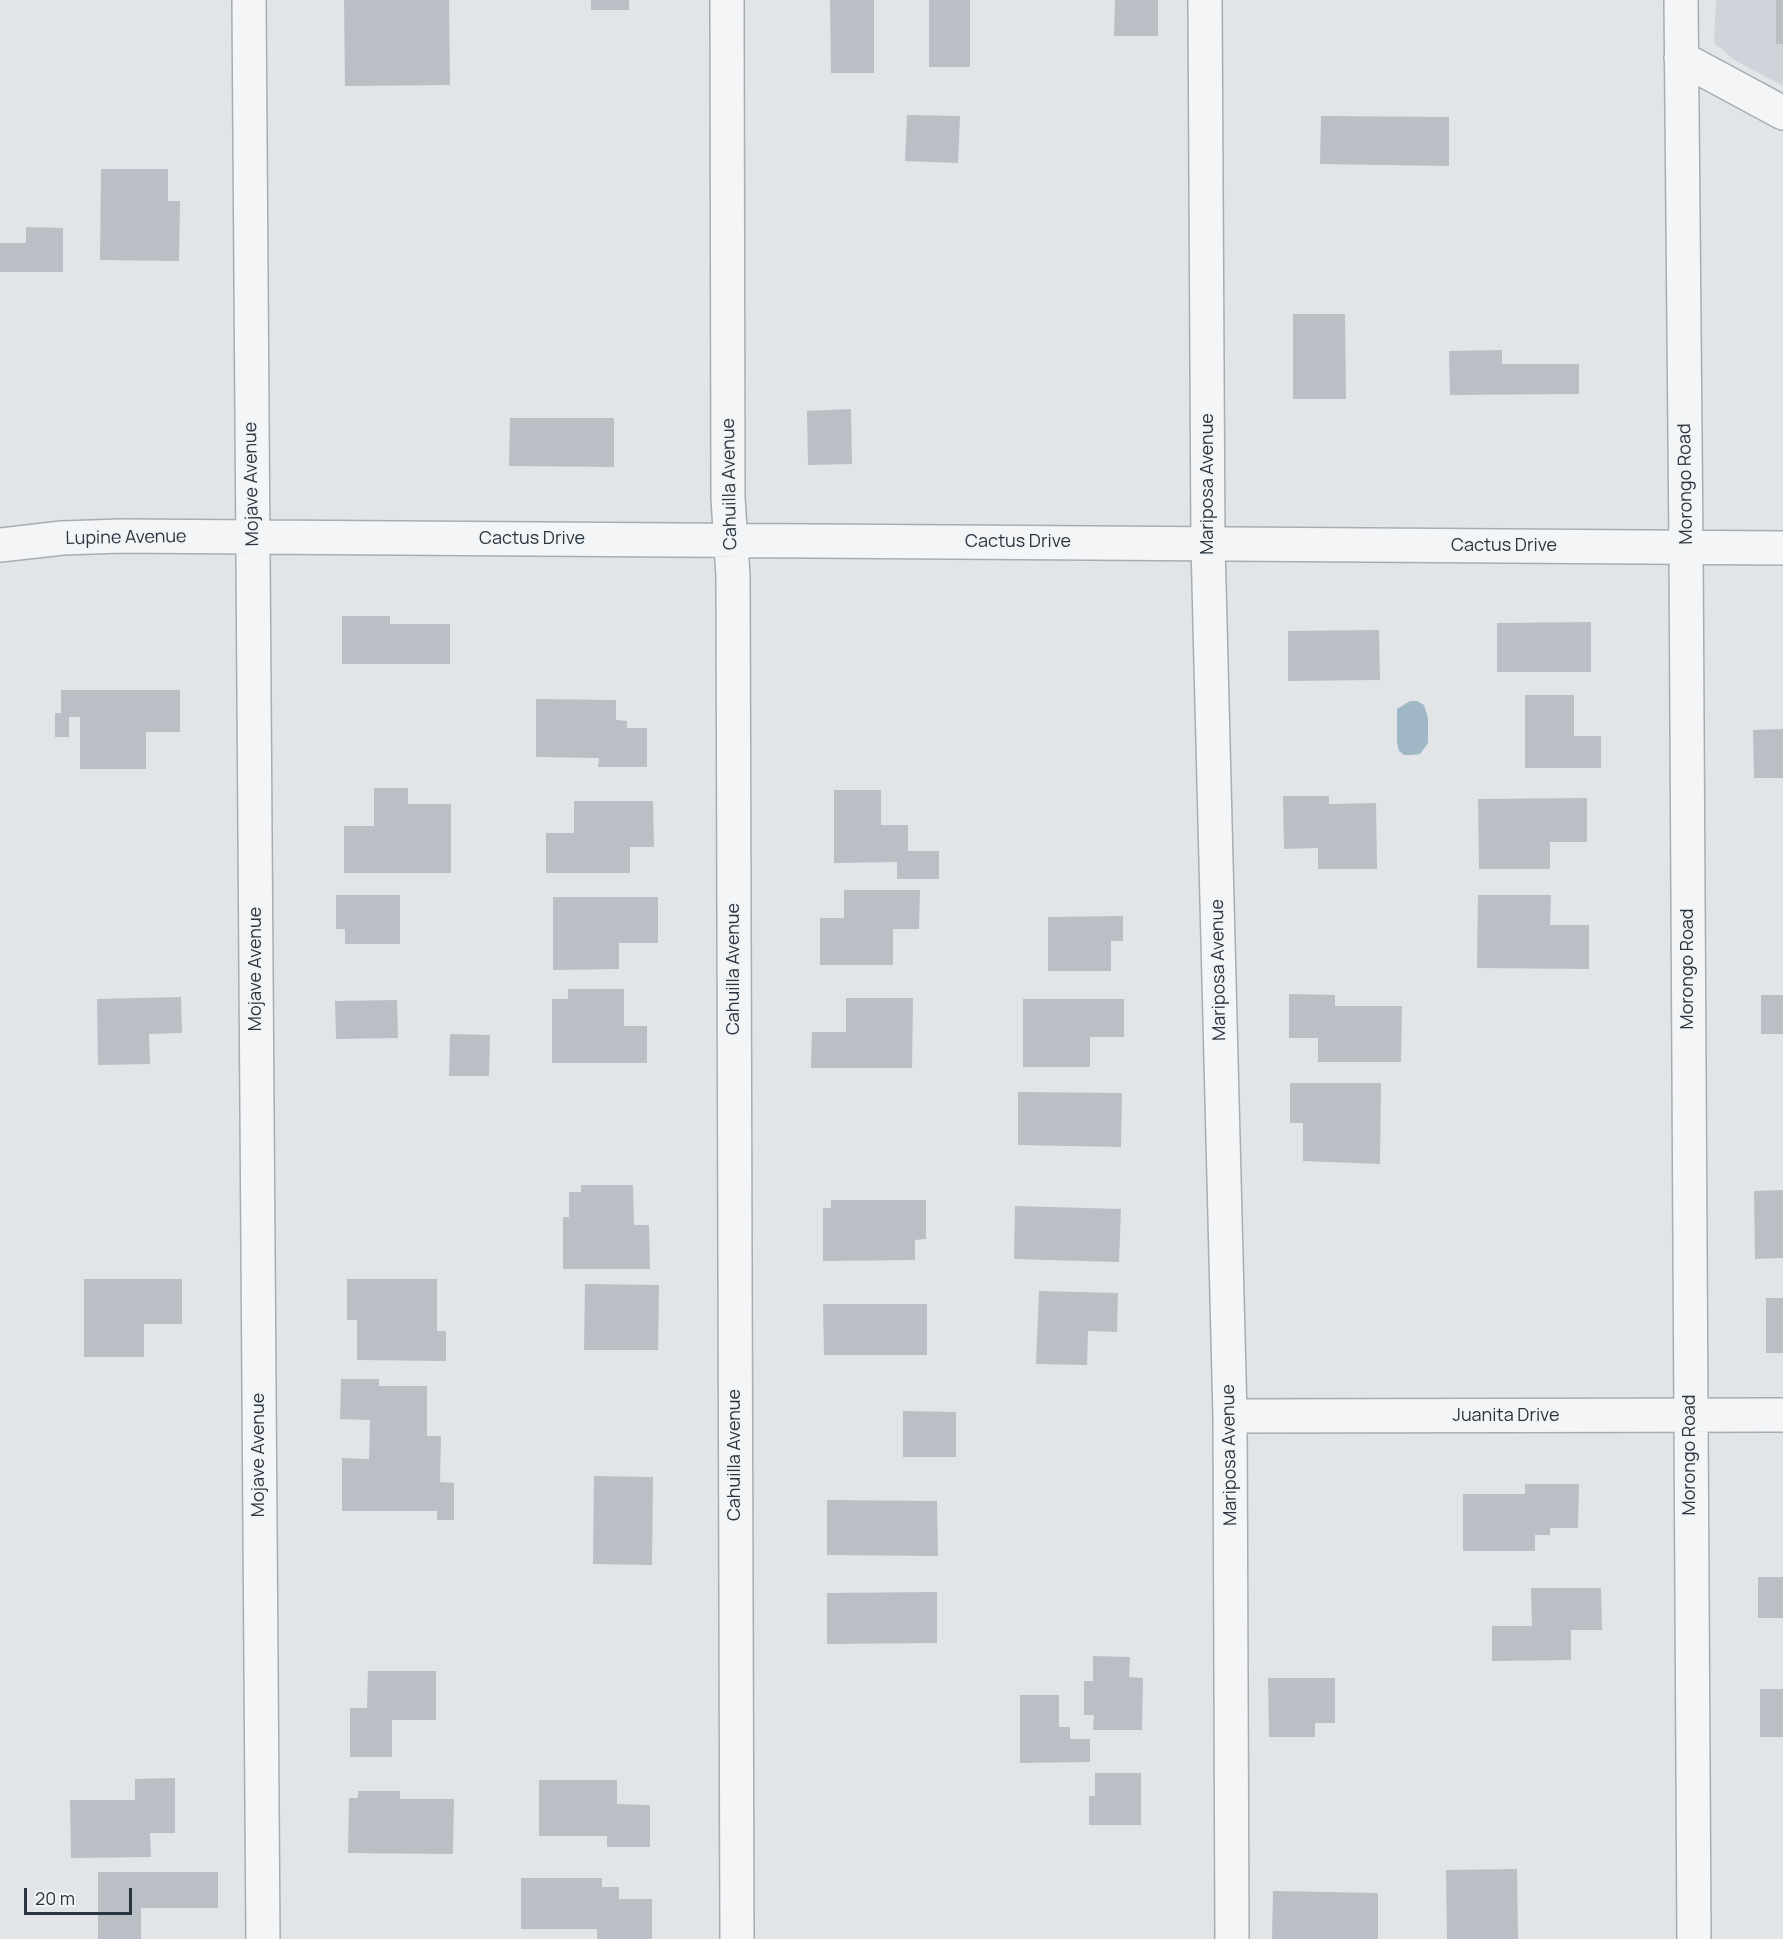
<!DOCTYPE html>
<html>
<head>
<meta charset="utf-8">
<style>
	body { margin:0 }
	#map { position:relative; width:1783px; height:1939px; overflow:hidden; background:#e1e5e8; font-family:Manrope,sans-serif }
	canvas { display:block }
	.scale { position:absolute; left:24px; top:1888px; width:108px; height:27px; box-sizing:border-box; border:3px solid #2b353f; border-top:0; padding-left:8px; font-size:18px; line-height:21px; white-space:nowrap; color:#2b353f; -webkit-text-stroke:4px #f1f4f6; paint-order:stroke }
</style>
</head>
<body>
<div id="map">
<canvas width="1783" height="1939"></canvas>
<div class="scale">20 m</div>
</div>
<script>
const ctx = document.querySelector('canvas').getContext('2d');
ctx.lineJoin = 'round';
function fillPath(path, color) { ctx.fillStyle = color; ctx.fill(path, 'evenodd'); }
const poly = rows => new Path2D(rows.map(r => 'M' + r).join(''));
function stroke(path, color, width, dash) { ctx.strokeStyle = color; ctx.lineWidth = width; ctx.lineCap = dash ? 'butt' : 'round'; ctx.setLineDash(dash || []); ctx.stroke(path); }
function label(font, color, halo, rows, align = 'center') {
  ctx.font = font + ' Manrope,sans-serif'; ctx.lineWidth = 4.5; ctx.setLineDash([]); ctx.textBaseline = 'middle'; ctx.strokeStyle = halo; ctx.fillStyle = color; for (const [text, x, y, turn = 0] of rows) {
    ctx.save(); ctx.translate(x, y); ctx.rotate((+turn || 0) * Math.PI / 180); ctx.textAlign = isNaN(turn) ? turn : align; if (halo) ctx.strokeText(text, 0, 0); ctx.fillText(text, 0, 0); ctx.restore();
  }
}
const built = poly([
	[1716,0,1783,0,1783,86,1736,61,1714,43]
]);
const water = poly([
	[1410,701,1417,701,1424,705,1428,718,1428,743,1420,754,1412,755,1404,755,1399,751,1397,742,1397,709]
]);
const building = poly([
	[344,0,449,0,450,85,345,86],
	[591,0,629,0,629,10,591,10],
	[830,0,874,0,874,73,831,73],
	[929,0,970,0,970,67,929,67],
	[1115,0,1158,0,1158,36,1114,36],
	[1776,0,1783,0,1783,44,1776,44],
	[907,115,960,116,958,163,905,161],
	[1321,116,1449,117,1449,166,1320,164],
	[101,169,168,169,168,201,180,201,179,261,100,260],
	[26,227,63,228,63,272,0,272,0,243,26,243],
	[1293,314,1345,314,1346,399,1293,399],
	[1502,350,1502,364,1579,364,1579,394,1450,395,1449,351],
	[851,409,852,464,808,465,807,411],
	[510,418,614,418,614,467,509,466],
	[342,616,390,616,390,624,450,624,450,664,342,664],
	[1591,622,1591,672,1497,672,1497,623],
	[1379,630,1380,680,1288,681,1288,631],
	[61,690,180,690,180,732,146,732,146,769,80,769,80,717,69,717,69,737,55,737,55,713,61,713],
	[1525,695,1574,695,1574,736,1601,736,1601,768,1525,768],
	[536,699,616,700,616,720,627,721,627,728,647,728,647,767,598,767,599,758,536,757],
	[1783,729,1783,778,1754,778,1753,730],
	[374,788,408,788,408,804,451,804,451,873,344,873,344,826,374,826],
	[834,790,881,790,881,825,908,825,908,851,939,851,939,879,897,879,897,862,834,863],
	[1283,796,1329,796,1329,804,1376,803,1377,869,1318,869,1318,848,1284,849],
	[1587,798,1587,842,1550,842,1550,869,1479,869,1478,799],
	[574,801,653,801,654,847,630,847,630,873,546,873,546,833,574,833],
	[844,890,920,890,919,929,893,929,893,965,820,965,820,918,844,918],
	[336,895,400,895,400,944,345,944,345,929,336,929],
	[1478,895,1551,895,1550,925,1589,925,1589,969,1477,968],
	[553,897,658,897,658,943,619,943,619,969,553,970],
	[1123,916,1123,941,1111,941,1111,971,1048,971,1048,917],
	[568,989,624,989,624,1026,647,1026,647,1063,552,1063,552,999,568,999],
	[1289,994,1335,995,1335,1006,1402,1006,1401,1062,1318,1062,1318,1038,1289,1038],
	[1761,995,1783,995,1783,1034,1761,1034],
	[181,997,182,1033,149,1034,150,1064,98,1065,97,999],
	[846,998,913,998,912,1068,811,1068,812,1032,846,1032],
	[1023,999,1124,999,1124,1037,1090,1037,1090,1067,1023,1067],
	[397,1000,398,1038,336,1039,335,1001],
	[450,1034,490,1035,489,1076,449,1076],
	[1290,1083,1381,1083,1380,1164,1303,1161,1303,1123,1290,1123],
	[1018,1092,1122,1093,1121,1147,1018,1145],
	[581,1185,633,1185,634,1225,649,1225,650,1269,563,1269,563,1217,569,1217,569,1192,581,1192],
	[1783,1190,1783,1258,1755,1259,1754,1191],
	[831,1200,926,1200,926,1239,915,1240,915,1260,823,1261,823,1208,831,1208],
	[1015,1206,1121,1209,1119,1262,1014,1259],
	[84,1279,182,1279,182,1324,144,1324,144,1357,84,1357],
	[347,1279,437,1279,437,1331,446,1331,446,1361,357,1360,357,1320,347,1320],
	[585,1284,659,1285,658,1350,584,1350],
	[1039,1291,1118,1293,1117,1332,1088,1331,1087,1365,1036,1364],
	[1766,1298,1783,1298,1783,1353,1766,1353],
	[823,1304,927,1304,927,1355,824,1355],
	[341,1379,379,1379,379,1386,427,1386,427,1436,441,1436,440,1482,454,1483,454,1520,437,1520,437,1511,342,1511,342,1458,369,1459,370,1420,340,1419],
	[903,1411,956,1412,956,1457,903,1457],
	[594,1476,653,1477,652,1565,593,1564],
	[1525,1484,1579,1484,1578,1528,1550,1528,1550,1535,1535,1535,1535,1551,1463,1551,1463,1494,1525,1494],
	[827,1500,937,1501,938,1556,827,1555],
	[1758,1577,1783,1577,1783,1618,1758,1618],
	[1531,1588,1601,1588,1602,1630,1571,1630,1571,1660,1492,1661,1492,1626,1532,1626],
	[937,1592,937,1643,827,1644,827,1593],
	[1093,1656,1130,1657,1129,1677,1143,1678,1142,1730,1093,1730,1094,1715,1084,1715,1084,1681,1093,1681],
	[368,1671,436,1671,436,1720,392,1720,392,1757,350,1757,350,1708,367,1708],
	[1268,1678,1335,1678,1335,1723,1315,1723,1315,1737,1269,1737],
	[1760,1689,1783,1689,1783,1737,1760,1737],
	[1020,1695,1059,1695,1059,1727,1070,1727,1070,1739,1090,1739,1090,1762,1020,1763],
	[1095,1773,1141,1773,1141,1825,1089,1825,1089,1796,1095,1796],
	[175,1778,175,1833,150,1833,151,1857,71,1858,70,1800,135,1800,135,1779],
	[539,1780,617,1780,617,1804,650,1805,650,1847,607,1847,607,1836,539,1836],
	[358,1791,400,1791,400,1799,454,1799,453,1854,348,1853,349,1798,358,1798],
	[1517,1869,1518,1939,1447,1939,1446,1870],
	[98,1872,218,1872,218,1908,141,1908,141,1939,98,1939],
	[521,1878,602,1878,602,1887,619,1887,619,1899,652,1899,652,1939,597,1939,597,1929,521,1929],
	[1273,1891,1378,1893,1378,1939,1272,1939]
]);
const minor = poly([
	[249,0,263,1939],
	[727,0,728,498,733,576,737,1939],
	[1205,0,1208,544,1230,1416,1232,1939],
	[1681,0,1686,547,1694,1939],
	[1681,58,1783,113],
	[0,545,62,538,121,536,1783,548],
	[1230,1416,1783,1415]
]);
const streetNames = [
	["Mojave Avenue",252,484,-91],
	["Cahuilla Avenue",730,484,-91],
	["Mariposa Avenue",1208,484,-90],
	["Morongo Road",1686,484,-91],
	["Lupine Avenue",126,538,-1],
	["Cactus Drive",532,539],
	["Cactus Drive",1018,542],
	["Cactus Drive",1504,546],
	["Mojave Avenue",256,969,-90],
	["Cahuilla Avenue",734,969,-90],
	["Morongo Road",1688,969,-90],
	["Mariposa Avenue",1219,970,-91],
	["Juanita Drive",1506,1416],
	["Mojave Avenue",259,1455,-90],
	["Cahuilla Avenue",735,1455,-90],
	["Mariposa Avenue",1230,1455,-91],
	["Morongo Road",1690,1455,-90]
];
fillPath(built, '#cfd4da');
fillPath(water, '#a0b7c5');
fillPath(building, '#b9bfc5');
stroke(minor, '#a7adb2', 36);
stroke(minor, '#f3f5f7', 33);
label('18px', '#2b353f', '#f1f4f6', streetNames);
</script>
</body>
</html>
